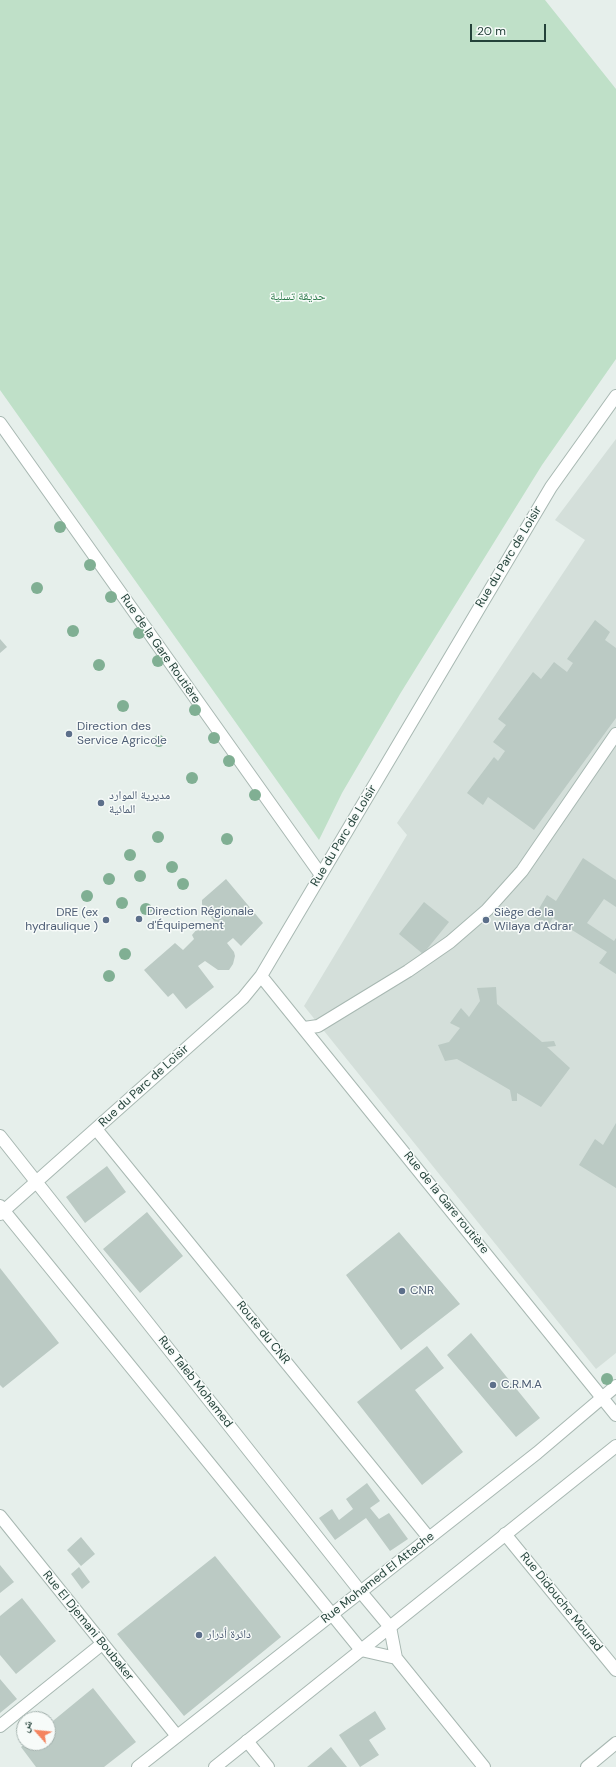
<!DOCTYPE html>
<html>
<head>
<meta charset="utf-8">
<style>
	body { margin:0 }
	#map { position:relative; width:616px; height:1767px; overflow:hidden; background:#e6efeb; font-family:"DM Sans","Noto Naskh Arabic",sans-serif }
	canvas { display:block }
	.north { position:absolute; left:16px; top:1711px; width:40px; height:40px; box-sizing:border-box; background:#f7fbf9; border:1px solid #a3b1ad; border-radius:50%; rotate:297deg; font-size:11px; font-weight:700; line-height:16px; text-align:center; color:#24423a }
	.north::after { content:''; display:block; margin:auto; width:14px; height:18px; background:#f4845f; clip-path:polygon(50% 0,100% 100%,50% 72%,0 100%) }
	.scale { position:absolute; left:470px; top:24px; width:76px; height:18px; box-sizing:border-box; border:2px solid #24423a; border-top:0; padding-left:5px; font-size:12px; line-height:14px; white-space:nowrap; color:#24423a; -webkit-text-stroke:3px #f7fbf9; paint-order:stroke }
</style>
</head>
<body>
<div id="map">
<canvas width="616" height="1767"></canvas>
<div class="north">ش</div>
<div class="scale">20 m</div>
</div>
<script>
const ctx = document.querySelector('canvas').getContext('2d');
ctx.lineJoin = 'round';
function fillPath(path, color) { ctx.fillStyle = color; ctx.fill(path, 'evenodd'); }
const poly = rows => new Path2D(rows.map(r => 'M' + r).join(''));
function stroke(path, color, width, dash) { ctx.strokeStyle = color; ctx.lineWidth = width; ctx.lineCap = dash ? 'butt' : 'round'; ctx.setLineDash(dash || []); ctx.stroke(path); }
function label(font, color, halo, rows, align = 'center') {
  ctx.font = font + ' "DM Sans","Noto Naskh Arabic",sans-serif'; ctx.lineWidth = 3; ctx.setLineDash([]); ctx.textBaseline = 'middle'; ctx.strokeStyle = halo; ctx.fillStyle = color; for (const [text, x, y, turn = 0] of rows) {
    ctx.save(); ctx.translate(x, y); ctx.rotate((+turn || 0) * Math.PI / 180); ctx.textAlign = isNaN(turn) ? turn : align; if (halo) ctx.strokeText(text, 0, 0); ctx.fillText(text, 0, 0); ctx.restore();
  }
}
const built = poly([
	[616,439,616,1353,596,1369,304,1006,407,835,397,823,585,540,555,520]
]);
const green = poly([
	[0,0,545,0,616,89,616,359,542,465,400,694,342,793,319,840,0,390]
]);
const building = poly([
	[595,620,610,632,605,640,616,648,616,718,534,830,488,797,483,805,467,793,494,757,498,761,505,751,493,742,506,725,498,719,533,672,541,679,554,662,567,672,573,663,567,659],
	[0,639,7,647,0,653],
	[583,858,616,880,616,907,604,899,587,923,614,941,616,938,616,974,599,963,607,952,553,918,548,926,534,917,547,895,556,901],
	[226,879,263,923,241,946,233,938,227,943,234,952,235,956,233,964,229,970,218,970,205,961,198,966,214,987,186,1009,173,993,168,997,144,970,175,943,183,950,194,939,192,935,197,929,204,927,207,929,214,921,203,907,202,904,202,900],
	[424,902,449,922,423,954,399,934],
	[496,987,497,1004,542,1042,554,1041,556,1046,547,1047,570,1068,541,1107,517,1093,517,1101,512,1101,510,1090,457,1059,445,1061,438,1045,449,1042,460,1028,450,1023,461,1008,469,1017,480,1001,477,988],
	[616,1123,616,1188,579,1165,595,1139,603,1145],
	[107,1166,126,1192,85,1223,66,1197],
	[147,1212,183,1256,140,1293,103,1249],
	[399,1232,460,1304,401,1350,346,1275],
	[0,1268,59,1343,3,1388,0,1385],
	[471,1333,540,1418,516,1437,447,1355],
	[427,1346,444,1368,415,1390,463,1452,422,1485,357,1402],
	[367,1483,380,1501,370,1508,379,1519,389,1513,408,1539,390,1551,366,1518,335,1540,319,1518,332,1509,339,1520,353,1509,346,1499],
	[81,1537,95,1554,81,1566,67,1550],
	[215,1556,281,1637,184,1716,117,1634],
	[0,1565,14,1582,0,1593],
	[79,1567,90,1582,82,1589,71,1574],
	[22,1598,56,1641,16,1674,0,1655,0,1616],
	[0,1679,17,1699,0,1713],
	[93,1688,136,1742,104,1767,36,1767,21,1747,26,1743,48,1743,48,1725],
	[375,1711,386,1729,369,1740,379,1755,360,1767,339,1735],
	[331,1747,347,1767,307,1767]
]);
const service = poly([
	[304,1028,318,1026,408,971,450,942,487,910,522,871,616,734]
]);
const minor = poly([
	[0,423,321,875],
	[261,976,616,1415],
	[96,1129,429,1538],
	[0,1136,360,1591,390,1627,396,1658,484,1767],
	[0,1206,361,1650,396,1658],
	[0,1214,243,998,261,976,551,487,616,396],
	[0,1516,177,1736],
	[505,1534,616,1670],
	[0,1726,102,1644],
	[247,1741,268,1767],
	[587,1767,616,1743]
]);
const tertiary = poly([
	[138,1767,537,1453,616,1386],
	[215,1767,616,1446]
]);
const trees = [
	[60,527],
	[90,565],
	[37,588],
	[111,597],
	[73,631],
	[139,633],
	[158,661],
	[99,665],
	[123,706],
	[195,710],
	[214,738],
	[159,741],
	[229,761],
	[192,778],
	[255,795],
	[158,837],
	[227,839],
	[130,855],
	[172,867],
	[140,876],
	[109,879],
	[183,884],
	[87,896],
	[122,903],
	[146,909],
	[125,954],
	[109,976],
	[607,1379]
];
const markers = [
	[69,734,4,"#5c6f8a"],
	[101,803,4,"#5c6f8a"],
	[139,919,4,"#5c6f8a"],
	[106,920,4,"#5c6f8a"],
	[486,920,4,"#5c6f8a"],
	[402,1291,4,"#5c6f8a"],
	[493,1385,4,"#5c6f8a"],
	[199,1635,4,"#5c6f8a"]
];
const parkNames = [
	["حديقة تسلية",298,297]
];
const streetNames = [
	["Rue du Parc de Loisir",509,557,-59],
	["Rue de la Gare Routière",160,649,55],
	["Rue du Parc de Loisir",344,836,-59],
	["Rue du Parc de Loisir",144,1086,-42],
	["Rue de la Gare routière",446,1203,51],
	["Route du CNR",263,1333,51],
	["Rue Taleb Mohamed",195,1382,52],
	["Rue Mohamed El Attache",378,1578,-38],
	["Rue Didouche Mourad",561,1602,51],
	["Rue El Djemani Boubaker",88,1626,51]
];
const serviceNames = [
	["Direction des",77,727],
	["Service Agricole",77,741],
	["مديرية الموارد",109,796],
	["المائية",109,810],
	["Direction Régionale",147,912],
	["d'Équipement",147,926],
	["DRE (ex",98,913,"right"],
	["hydraulique )",98,927,"right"],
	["Siège de la",494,913],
	["Wilaya d'Adrar",494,927],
	["CNR",410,1291],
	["C.R.M.A",501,1385],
	["دائرة أدرار",207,1635]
];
fillPath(built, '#d4dfda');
fillPath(green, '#bfe0c8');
fillPath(building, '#bbcac4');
stroke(service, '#a8b8b2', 14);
stroke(minor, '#a8b8b2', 14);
stroke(tertiary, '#a8b8b2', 14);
stroke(service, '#fff', 12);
stroke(minor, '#fff', 12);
stroke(tertiary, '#fff', 12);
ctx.fillStyle = '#80af93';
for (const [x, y] of trees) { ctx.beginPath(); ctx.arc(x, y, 6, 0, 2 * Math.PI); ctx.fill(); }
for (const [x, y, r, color] of markers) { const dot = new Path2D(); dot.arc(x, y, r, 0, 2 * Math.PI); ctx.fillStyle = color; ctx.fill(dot); stroke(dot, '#f7fbf9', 1.5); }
label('12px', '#2d7a4b', '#f7fbf9', parkNames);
label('12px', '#24423a', '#f7fbf9', streetNames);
label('12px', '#4e5e75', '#f7fbf9', serviceNames, 'left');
</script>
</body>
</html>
